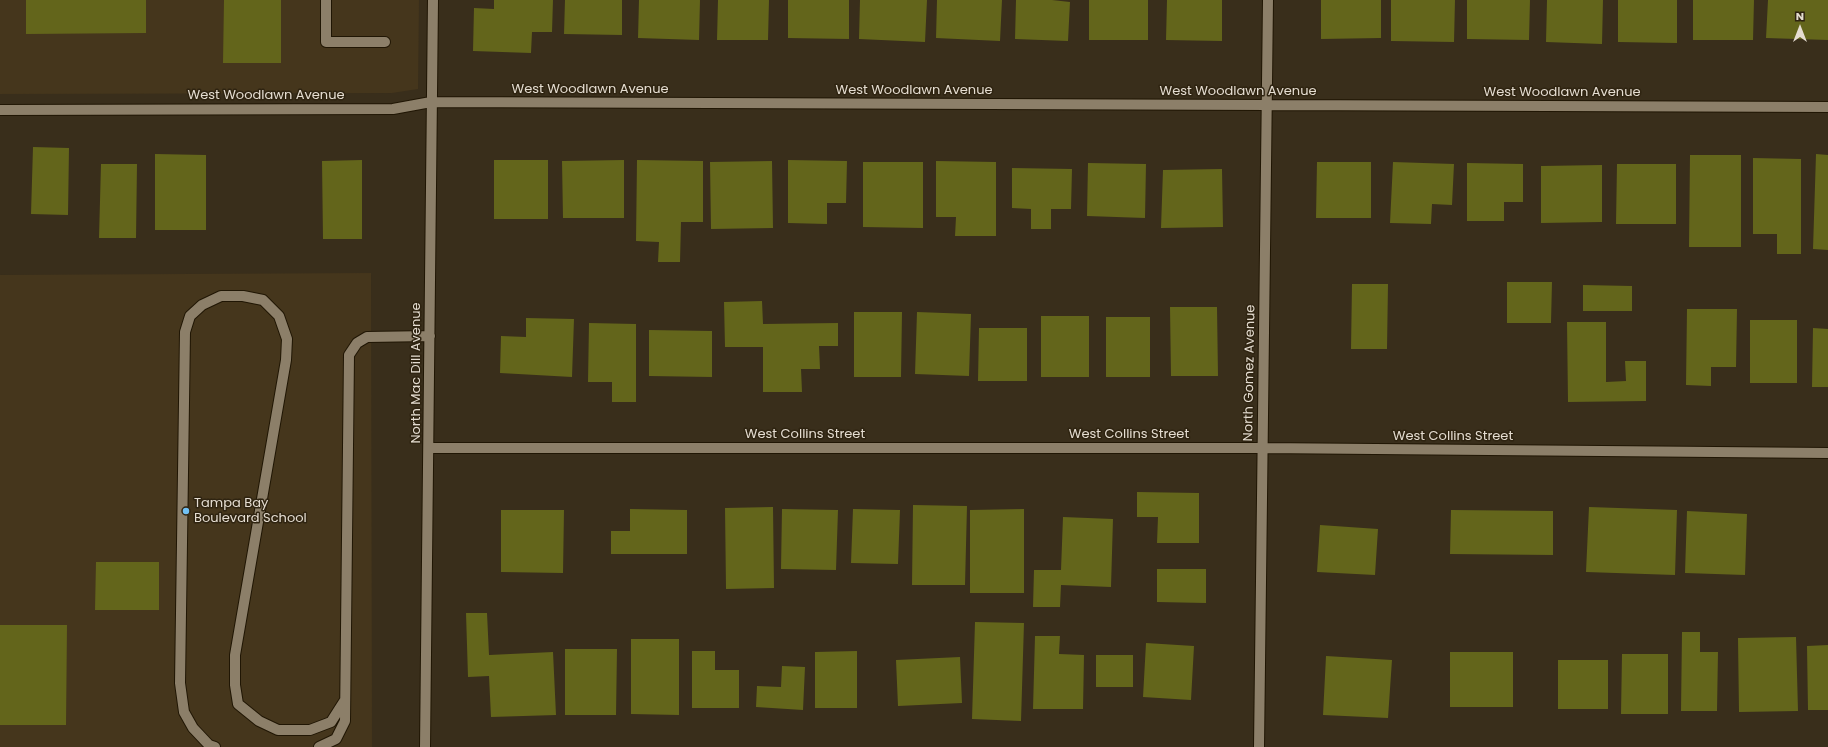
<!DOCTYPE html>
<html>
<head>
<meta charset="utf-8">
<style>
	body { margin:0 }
	#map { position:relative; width:1828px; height:747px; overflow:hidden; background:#392e1b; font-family:Poppins,sans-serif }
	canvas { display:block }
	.north { position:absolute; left:1780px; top:8px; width:40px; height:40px; -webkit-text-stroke:3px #2f2411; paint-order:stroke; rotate:0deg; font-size:11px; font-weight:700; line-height:16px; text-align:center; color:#e5ddd1 }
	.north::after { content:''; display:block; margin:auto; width:14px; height:18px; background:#e5ddd1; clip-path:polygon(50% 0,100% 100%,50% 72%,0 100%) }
</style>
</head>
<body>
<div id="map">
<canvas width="1828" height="747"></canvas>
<div class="north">N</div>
</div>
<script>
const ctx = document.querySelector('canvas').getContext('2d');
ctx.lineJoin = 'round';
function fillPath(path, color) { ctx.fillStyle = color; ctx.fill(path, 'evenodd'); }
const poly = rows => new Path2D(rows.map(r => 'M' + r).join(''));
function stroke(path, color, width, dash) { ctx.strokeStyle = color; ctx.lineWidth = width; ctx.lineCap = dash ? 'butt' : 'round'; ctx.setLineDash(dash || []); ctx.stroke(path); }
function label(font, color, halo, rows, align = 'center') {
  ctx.font = font + ' Poppins,sans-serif'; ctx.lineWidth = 3; ctx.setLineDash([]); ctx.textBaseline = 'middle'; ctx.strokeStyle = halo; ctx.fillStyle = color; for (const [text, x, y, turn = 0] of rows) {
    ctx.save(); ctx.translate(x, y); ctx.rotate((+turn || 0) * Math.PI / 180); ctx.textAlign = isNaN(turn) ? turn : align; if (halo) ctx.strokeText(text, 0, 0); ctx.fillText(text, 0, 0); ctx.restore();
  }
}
const built = poly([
	[0,0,419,0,418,89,392,93,0,94],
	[371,273,372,747,0,747,0,275]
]);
const building = poly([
	[26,0,146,0,146,33,26,34],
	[224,0,281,0,281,63,223,63],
	[494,0,553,0,552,32,532,32,531,53,473,51,474,8,494,9],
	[565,0,622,0,622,35,564,34],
	[639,0,700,0,699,40,638,38],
	[718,0,769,0,768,40,717,40],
	[788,0,849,0,849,39,788,38],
	[860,0,927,0,925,42,859,39],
	[937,0,1002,0,1000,41,936,38],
	[1016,0,1052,0,1070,2,1068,41,1015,39],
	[1089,0,1148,0,1148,40,1089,40],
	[1167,0,1222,0,1222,41,1166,40],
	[1321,0,1381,0,1381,38,1321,39],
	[1391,0,1455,0,1454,42,1391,41],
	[1467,0,1530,0,1529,40,1467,39],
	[1547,0,1603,0,1602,44,1546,42],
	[1618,0,1677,0,1677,43,1618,42],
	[1693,0,1754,0,1753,40,1693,40],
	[1768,0,1828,0,1828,40,1766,38],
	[33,147,69,148,68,215,31,214],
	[155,154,206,155,206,230,155,230],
	[1816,154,1828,155,1828,250,1813,249],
	[1690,155,1741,155,1741,247,1689,247],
	[1753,158,1801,159,1801,254,1777,254,1777,234,1753,234],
	[362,160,362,239,323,239,322,161],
	[494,160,548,160,548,219,494,219],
	[624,160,624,218,563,218,562,161],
	[637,160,703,161,703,222,681,222,680,262,658,262,659,242,636,241],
	[788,160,847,161,846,203,827,203,827,224,788,223],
	[772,161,773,228,711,229,710,162],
	[936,161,996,162,996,236,955,236,956,217,936,217],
	[863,162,923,162,923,228,863,227],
	[1317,162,1371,162,1371,218,1316,218],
	[1393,162,1454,164,1452,205,1432,204,1431,224,1390,223],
	[1088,163,1146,164,1145,218,1087,216],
	[1467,163,1523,164,1523,202,1504,202,1504,221,1467,221],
	[101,164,137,164,136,238,99,238],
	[1617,164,1676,164,1676,224,1616,224],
	[1602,165,1602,222,1541,223,1541,166],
	[1012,168,1072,169,1071,209,1051,209,1051,229,1031,229,1031,209,1012,208],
	[1222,169,1223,227,1161,228,1163,170],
	[1507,282,1552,282,1551,323,1507,323],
	[1352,284,1388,284,1387,349,1351,349],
	[1583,285,1632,286,1632,311,1583,311],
	[762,301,763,324,838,323,838,346,819,346,820,369,801,369,802,392,763,392,763,347,725,347,724,302],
	[1170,307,1217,307,1218,376,1171,376],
	[1687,309,1737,309,1736,367,1711,367,1711,386,1686,385],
	[854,312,902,312,901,377,854,377],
	[917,312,971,314,969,376,915,374],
	[1041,316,1089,316,1089,377,1041,377],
	[1106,317,1150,317,1150,377,1106,377],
	[526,318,574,319,572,377,500,373,501,336,526,337],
	[1750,320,1797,320,1797,383,1750,383],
	[1567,322,1606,322,1606,382,1626,381,1625,361,1646,361,1646,401,1568,402],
	[589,323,636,324,636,402,612,402,612,382,588,382],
	[979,328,1027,328,1027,381,978,381],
	[1813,328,1828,329,1828,387,1812,387],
	[649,330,712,331,712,377,649,376],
	[1137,492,1199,493,1199,543,1157,543,1158,517,1137,517],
	[913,505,967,506,965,585,912,585],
	[773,507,774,588,726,589,725,508],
	[1589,507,1677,510,1675,575,1586,572],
	[630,509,687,510,687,554,611,554,611,531,630,531],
	[782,509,838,510,836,570,781,569],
	[853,509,900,510,898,564,851,563],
	[1024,509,1024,593,970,593,970,510],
	[501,510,564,510,563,573,501,572],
	[1451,510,1553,511,1553,555,1450,554],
	[1687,511,1747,514,1745,575,1685,573],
	[1063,517,1113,519,1111,587,1061,585,1060,607,1033,607,1034,570,1061,570],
	[1320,525,1378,529,1375,575,1317,572],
	[96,562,159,562,159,610,95,610],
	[1157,569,1206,569,1206,603,1157,602],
	[466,613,487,613,489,655,553,652,556,715,491,717,489,676,468,677],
	[975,622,1024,623,1021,721,972,719],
	[0,625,67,625,66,725,0,725],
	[1682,632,1700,632,1700,652,1718,652,1717,711,1681,711],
	[1035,636,1060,636,1059,654,1084,655,1083,709,1033,709],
	[1796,637,1798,711,1739,712,1738,638],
	[631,639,679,639,679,715,631,714],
	[1146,643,1194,646,1191,700,1143,697],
	[1828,645,1828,710,1808,710,1807,646],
	[565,649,617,649,616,715,565,715],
	[692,651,715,651,715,670,739,670,739,708,692,708],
	[857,651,857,708,815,708,815,652],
	[1450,652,1513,652,1513,707,1450,707],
	[1622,654,1668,654,1668,714,1621,714],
	[1096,655,1133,655,1133,687,1096,687],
	[1326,656,1392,660,1388,718,1323,715],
	[960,657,962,703,898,706,896,660],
	[1558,660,1608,660,1608,709,1558,709],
	[782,666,805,667,803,710,756,707,757,686,781,687]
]);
const minor = poly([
	[326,0,326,42,385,42],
	[0,110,393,109,431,102,1828,107],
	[429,448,1262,448,1828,453],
	[215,747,209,745,193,728,184,712,180,683,185,332,190,316,202,305,221,296,243,296,263,300,279,316,287,339,286,360,235,655,235,685,238,704,259,721,278,730,310,730,331,722,345,700],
	[319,747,336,739,345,721,349,355,357,343,367,337,430,336],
	[425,747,433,0],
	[1259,747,1268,0]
]);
const markers = [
	[186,511,4,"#71c1f4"]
];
const streetNames = [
	["West Woodlawn Avenue",590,90],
	["West Woodlawn Avenue",914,91],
	["West Woodlawn Avenue",1238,92],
	["West Woodlawn Avenue",1562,93],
	["West Woodlawn Avenue",266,96],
	["North Mac Dill Avenue",417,373,-90],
	["North Gomez Avenue",1250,373,-89],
	["West Collins Street",805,435],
	["West Collins Street",1129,435],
	["West Collins Street",1453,437]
];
const poiNames = [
	["Tampa Bay",194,504],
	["Boulevard School",194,519]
];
fillPath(built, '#45361c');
fillPath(building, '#63651b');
stroke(minor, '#201604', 12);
stroke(minor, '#8c7f69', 10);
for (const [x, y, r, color] of markers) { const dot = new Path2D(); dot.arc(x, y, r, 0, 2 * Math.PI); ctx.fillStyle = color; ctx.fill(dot); stroke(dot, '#2f2411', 1.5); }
label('13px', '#e5ddd1', '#2f2411', streetNames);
label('13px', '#e5ddd1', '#2f2411', poiNames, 'left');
</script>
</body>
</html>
